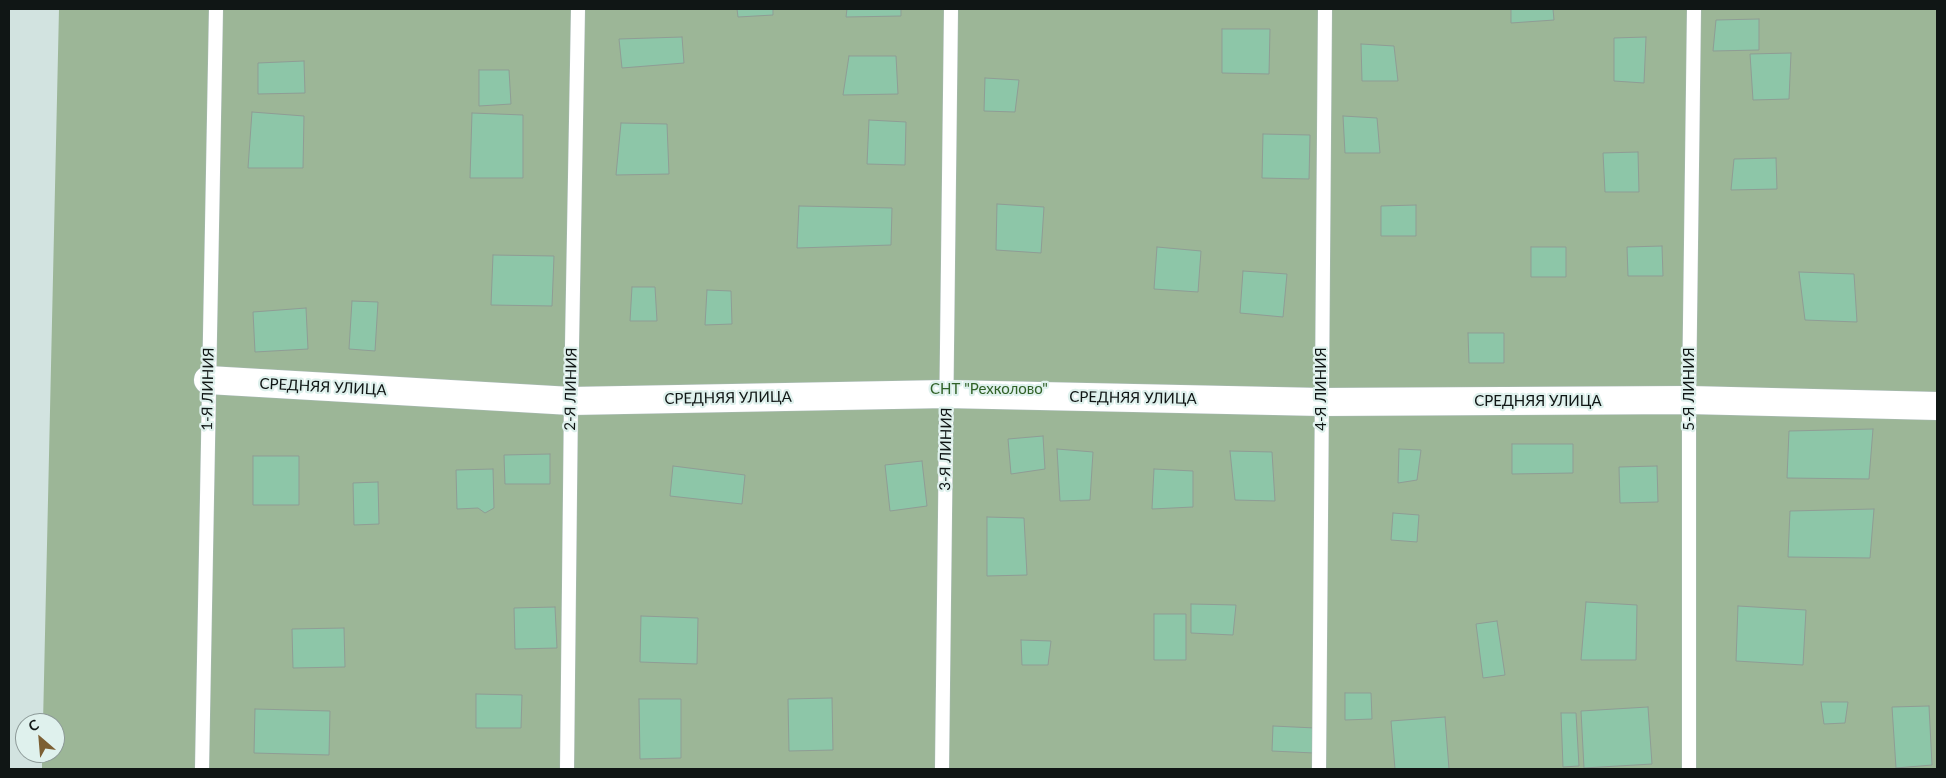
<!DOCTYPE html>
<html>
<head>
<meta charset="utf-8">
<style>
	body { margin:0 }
	#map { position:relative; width:1946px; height:778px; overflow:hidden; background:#d2e3e0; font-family:Lato,sans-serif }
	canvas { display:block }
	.frame { position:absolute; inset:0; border:10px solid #101615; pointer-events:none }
	.north { position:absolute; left:15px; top:713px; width:50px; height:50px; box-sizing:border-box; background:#dff1ed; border:1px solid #8c9997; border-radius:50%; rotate:333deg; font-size:14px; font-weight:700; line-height:20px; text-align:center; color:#101615 }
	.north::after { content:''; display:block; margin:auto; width:18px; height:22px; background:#7c5f33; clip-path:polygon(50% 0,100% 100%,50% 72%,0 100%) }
</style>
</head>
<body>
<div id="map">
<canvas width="1946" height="778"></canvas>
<div class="frame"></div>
<div class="north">С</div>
</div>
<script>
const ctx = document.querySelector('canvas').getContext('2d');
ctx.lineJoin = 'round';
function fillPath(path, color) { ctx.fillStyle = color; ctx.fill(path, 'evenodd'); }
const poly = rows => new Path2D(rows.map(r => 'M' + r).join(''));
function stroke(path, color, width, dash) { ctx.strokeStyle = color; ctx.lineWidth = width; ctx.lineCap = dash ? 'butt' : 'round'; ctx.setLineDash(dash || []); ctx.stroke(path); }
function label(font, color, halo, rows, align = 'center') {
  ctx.font = font + ' Lato,sans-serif'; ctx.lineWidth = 4.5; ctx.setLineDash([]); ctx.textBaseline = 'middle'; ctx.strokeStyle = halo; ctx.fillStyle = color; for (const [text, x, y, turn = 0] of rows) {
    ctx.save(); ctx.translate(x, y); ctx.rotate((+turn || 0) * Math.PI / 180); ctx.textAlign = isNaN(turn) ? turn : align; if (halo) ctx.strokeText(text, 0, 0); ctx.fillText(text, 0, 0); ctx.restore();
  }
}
const green = poly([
	[59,9,1937,9,1937,769,42,769,42,753,55,753,55,723,43,723]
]);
const building = poly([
	[737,9,773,9,773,15,738,17,737,9],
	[847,9,901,9,901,16,846,17,847,9],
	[1511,9,1553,9,1554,20,1511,23,1511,9],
	[1759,19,1759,50,1713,51,1716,20,1759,19],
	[1222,29,1270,29,1269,74,1222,73,1222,29],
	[682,37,684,63,622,68,619,39,682,37],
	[1646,37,1644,83,1614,81,1614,38,1646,37],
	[1361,44,1394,46,1398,81,1362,81,1361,44],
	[1791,53,1789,99,1753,100,1750,54,1791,53],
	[849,56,896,56,898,94,843,95,849,56],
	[304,61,305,93,258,94,258,63,304,61],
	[479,70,509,70,511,104,479,106,479,70],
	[985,78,1019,80,1015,112,984,111,985,78],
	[252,112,304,116,303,168,248,168,252,112],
	[472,113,523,115,523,178,470,178,472,113],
	[1343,116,1377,118,1380,153,1345,153,1343,116],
	[869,120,906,122,905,165,867,164,869,120],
	[621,123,667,124,669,174,616,175,621,123],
	[1263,134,1310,135,1309,179,1262,178,1263,134],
	[1638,152,1639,192,1605,192,1603,153,1638,152],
	[1776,158,1777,189,1731,190,1734,159,1776,158],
	[997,204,1044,207,1041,253,996,250,997,204],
	[1416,205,1416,236,1381,236,1381,206,1416,205],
	[799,206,892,208,891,245,797,248,799,206],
	[1662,246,1663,276,1628,276,1627,247,1662,246],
	[1157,247,1201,251,1198,292,1154,289,1157,247],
	[1531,247,1566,247,1566,277,1531,277,1531,247],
	[493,255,554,256,552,306,491,305,493,255],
	[1243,271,1287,274,1283,317,1240,313,1243,271],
	[1799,272,1854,274,1857,322,1805,320,1799,272],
	[632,287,655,287,657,321,630,321,632,287],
	[707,290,731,291,732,324,705,325,707,290],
	[352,301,378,302,375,351,349,349,352,301],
	[306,308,308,349,255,352,253,312,306,308],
	[1468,333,1504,333,1504,363,1469,363,1468,333],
	[1873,429,1869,479,1787,478,1789,431,1873,429],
	[1043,436,1045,469,1011,474,1008,439,1043,436],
	[1512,444,1573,444,1573,473,1512,474,1512,444],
	[1057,449,1093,452,1090,500,1060,501,1057,449],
	[1399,449,1421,450,1417,480,1398,483,1399,449],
	[1230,451,1272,452,1275,501,1235,500,1230,451],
	[550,454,550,484,505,484,504,455,550,454],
	[253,456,299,456,299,505,253,505,253,456],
	[922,461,927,506,890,511,885,465,922,461],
	[673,466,745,475,742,504,670,496,673,466],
	[1657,466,1658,502,1620,503,1619,467,1657,466],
	[493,469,494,508,485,513,478,508,457,509,456,470,493,469],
	[1154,469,1193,471,1193,507,1152,509,1154,469],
	[378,482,379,524,354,525,353,483,378,482],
	[1874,509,1870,558,1788,557,1790,511,1874,509],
	[1393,513,1419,515,1417,542,1391,540,1393,513],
	[987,517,1024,518,1027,575,987,576,987,517],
	[1586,602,1637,605,1636,660,1581,660,1586,602],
	[1191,604,1236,605,1233,635,1191,633,1191,604],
	[1738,606,1806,610,1803,665,1736,661,1738,606],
	[555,607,557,648,515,649,514,608,555,607],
	[1154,614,1186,614,1186,660,1154,660,1154,614],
	[641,616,698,618,697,664,640,662,641,616],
	[1497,621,1505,675,1483,678,1476,624,1497,621],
	[344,628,345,667,293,668,292,629,344,628],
	[1021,640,1051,641,1048,665,1022,665,1021,640],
	[1345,693,1371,693,1372,719,1345,720,1345,693],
	[476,694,522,695,521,728,476,728,476,694],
	[832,698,833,750,789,751,788,699,832,698],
	[639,699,681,699,681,758,640,759,639,699],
	[1821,702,1848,702,1845,723,1824,724,1821,702],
	[1929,706,1932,765,1896,768,1892,707,1929,706],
	[1648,707,1652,764,1584,768,1581,711,1648,707],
	[255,709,330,711,329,755,254,753,255,709],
	[1561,713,1576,713,1579,766,1563,767,1561,713],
	[1445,717,1449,769,1395,769,1391,721,1445,717],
	[1273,726,1315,728,1314,753,1272,751,1273,726]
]);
const service = poly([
	[202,769,216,9],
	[567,769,571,401,578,9],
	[942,769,951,9],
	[1319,769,1325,9],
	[1689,769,1689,400,1694,9]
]);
const minor = poly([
	[208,380,571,401,946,394,1321,402,1689,400,1937,406]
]);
const streetNames = [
	["СРЕДНЯЯ УЛИЦА",323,387,3],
	["1-Я ЛИНИЯ",208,389,-89],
	["2-Я ЛИНИЯ",571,389,-89],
	["4-Я ЛИНИЯ",1321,389,-90],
	["5-Я ЛИНИЯ",1689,389,-90],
	["СРЕДНЯЯ УЛИЦА",728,398,-1],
	["СРЕДНЯЯ УЛИЦА",1133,398,1],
	["СРЕДНЯЯ УЛИЦА",1538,401],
	["3-Я ЛИНИЯ",946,449,-89]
];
const parkNames = [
	["СНТ \"Рехколово\"",989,389]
];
fillPath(green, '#9cb697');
fillPath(building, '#8dc6a8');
stroke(building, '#8f9d95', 1);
stroke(service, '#a8b9b5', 15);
stroke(minor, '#a8b9b5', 29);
stroke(service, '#fff', 14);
stroke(minor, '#fff', 28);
label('15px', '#101615', '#dff1ed', streetNames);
label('15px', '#306127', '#dff1ed', parkNames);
</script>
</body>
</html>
